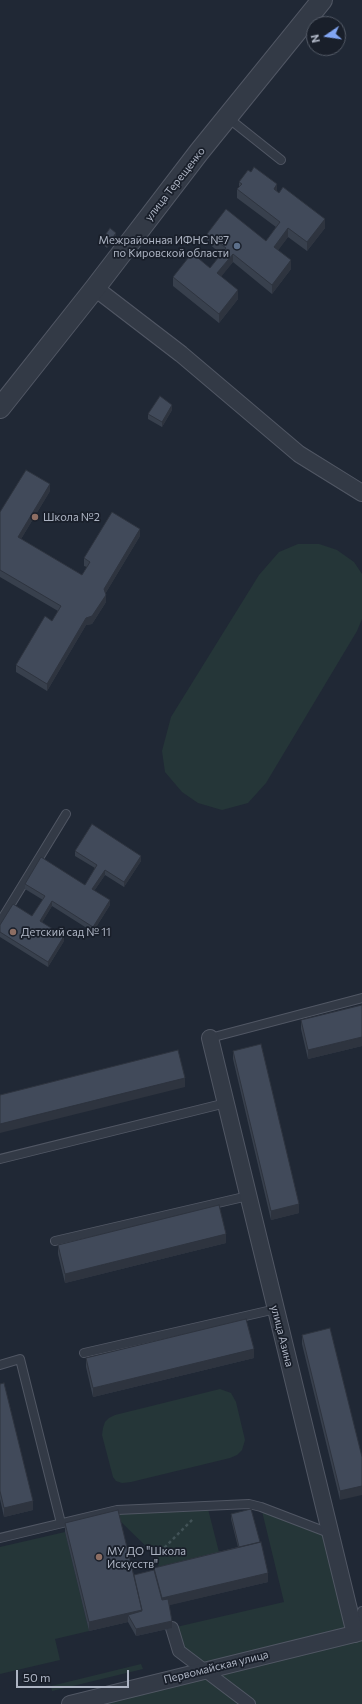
<!DOCTYPE html>
<html>
<head>
<meta charset="utf-8">
<style>
	body { margin:0 }
	#map { position:relative; width:362px; height:1704px; overflow:hidden; background:#202835; font-family:Commissioner,sans-serif }
	canvas { display:block }
	.north { position:absolute; left:306px; top:16px; width:40px; height:40px; box-sizing:border-box; background:#191f2a; border:1px solid #545b67; border-radius:50%; rotate:257deg; font-size:11px; font-weight:700; line-height:16px; text-align:center; color:#adb4c3 }
	.north::after { content:''; display:block; margin:auto; width:14px; height:18px; background:#82a6f3; clip-path:polygon(50% 0,100% 100%,50% 72%,0 100%) }
	.scale { position:absolute; left:16px; top:1670px; width:113px; height:18px; box-sizing:border-box; border:2px solid #adb4c3; border-top:0; padding-left:5px; font-size:12px; line-height:14px; white-space:nowrap; color:#adb4c3; -webkit-text-stroke:3px #191f2a; paint-order:stroke }
</style>
</head>
<body>
<div id="map">
<canvas width="362" height="1704"></canvas>
<div class="north">N</div>
<div class="scale">50 m</div>
</div>
<script>
const ctx = document.querySelector('canvas').getContext('2d');
ctx.lineJoin = 'round';
function fillPath(path, color) { ctx.fillStyle = color; ctx.fill(path, 'evenodd'); }
const poly = rows => new Path2D(rows.map(r => 'M' + r).join(''));
function stroke(path, color, width, dash) { ctx.strokeStyle = color; ctx.lineWidth = width; ctx.lineCap = dash ? 'butt' : 'round'; ctx.setLineDash(dash || []); ctx.stroke(path); }
function label(font, color, halo, rows, align = 'center') {
  ctx.font = font + ' Commissioner,sans-serif'; ctx.lineWidth = 3.5; ctx.setLineDash([]); ctx.textBaseline = 'middle'; ctx.strokeStyle = halo; ctx.fillStyle = color; for (const [text, x, y, turn = 0] of rows) {
    ctx.save(); ctx.translate(x, y); ctx.rotate((+turn || 0) * Math.PI / 180); ctx.textAlign = isNaN(turn) ? turn : align; if (halo) ctx.strokeText(text, 0, 0); ctx.fillText(text, 0, 0); ctx.restore();
  }
}
const green = poly([
	[298,544,319,544,337,550,354,562,362,574,362,619,357,631,266,783,248,803,222,810,198,803,182,792,165,772,162,751,171,717,259,575,279,552],
	[220,1389,231,1393,236,1402,245,1440,242,1450,237,1455,230,1458,131,1482,122,1483,116,1481,113,1477,102,1435,103,1428,105,1422,109,1418,115,1415],
	[207,1505,221,1560,161,1575,156,1556,118,1519,117,1510],
	[261,1507,329,1533,362,1632,362,1704,71,1704,205,1670,179,1651,172,1628,284,1602],
	[65,1532,89,1631,55,1639,60,1660,0,1674,0,1547],
	[141,1664,143,1669,52,1691,51,1686]
]);
const path = poly([
	[156,1556,194,1518]
]);
const service = poly([
	[227,117,281,160],
	[0,922,66,814],
	[210,1038,362,998],
	[0,1159,226,1103],
	[55,1241,248,1196],
	[84,1353,276,1309],
	[0,1365,20,1359,61,1523],
	[0,1538,117,1510,249,1504,261,1507,329,1533],
	[357,1628,362,1611]
]);
const pedestrian = poly([
	[172,1628,179,1651,249,1704]
]);
const minor = poly([
	[95,288,181,354,299,454,362,493],
	[210,1038,355,1634],
	[70,1704,362,1632]
]);
const tertiary = poly([
	[0,408,95,288,199,152,322,0]
]);
const wall = poly([
	[239,182,277,192,325,228,307,251,288,237,278,250,291,269,272,294,233,262,221,276,238,299,219,323,173,286,173,277,210,268,221,254,207,242,207,234,266,241,276,227,237,198,237,189,239,187],
	[116,236,107,248,101,243,101,241],
	[172,410,162,427,148,419,148,414],
	[50,491,21,539,82,575,87,567,84,566,84,558,140,536,105,594,106,602,92,624,86,625,47,691,16,672,16,665,52,621,58,611,0,577,0,512],
	[75,851,141,861,124,887,105,875,94,891,110,905,93,932,52,906,42,922,64,941,48,967,0,937,0,925,32,916,43,900,25,889,25,884,85,885,95,868,75,856],
	[362,1005,362,1046,308,1059,301,1029,301,1020],
	[233,1051,299,1213,271,1220,233,1059],
	[226,1243,65,1283,58,1254,58,1245],
	[302,1335,362,1457,340,1500,302,1344],
	[86,1358,254,1358,93,1397,86,1367],
	[0,1384,33,1510,4,1517,0,1499],
	[231,1514,268,1582,169,1605,172,1628,136,1636,128,1622,89,1631,65,1532,65,1523,134,1575,154,1570,154,1568,238,1547,231,1519]
]);
const shadedWall = poly([
	[277,184,277,193,274,189],
	[325,219,325,228,307,251,307,242],
	[288,228,288,237,274,256,274,247],
	[116,233,116,236,107,248,107,245],
	[233,254,233,262,217,282,217,273],
	[291,260,291,269,272,294,272,285],
	[238,290,238,299,219,323,219,314],
	[172,405,172,410,162,427,162,422],
	[50,484,50,491,18,544,18,537],
	[140,529,140,536,104,596,104,589],
	[106,595,106,602,92,624,86,625,47,691,47,684,86,618],
	[141,856,141,861,124,887,124,882],
	[105,870,105,875,92,894,92,889],
	[110,900,110,905,93,932,93,927],
	[52,901,52,906,40,926,40,921],
	[64,936,64,941,48,967,48,962],
	[362,1037,362,1046,308,1059,308,1050],
	[185,1078,185,1087,0,1133,0,1124],
	[299,1204,299,1213,271,1220,271,1211],
	[226,1234,226,1243,65,1283,65,1274],
	[254,1349,254,1358,93,1397,93,1388],
	[362,1486,362,1495,340,1500,340,1491],
	[33,1501,33,1510,4,1517,4,1508],
	[268,1573,268,1582,162,1607,162,1598],
	[142,1610,142,1619,128,1615,128,1622,89,1631,89,1622],
	[172,1621,172,1628,136,1636,136,1629]
]);
const building = poly([
	[254,167,277,184,274,189,279,193,283,187,325,219,307,242,288,228,274,247,291,260,272,285,233,254,217,273,238,290,219,314,173,277,192,253,210,268,226,248,207,234,226,209,266,241,280,222,237,189,242,184,239,182,248,170,251,172,254,167],
	[110,228,116,233,107,245,101,241,110,228],
	[160,396,172,405,162,422,148,414,160,396],
	[26,470,50,484,18,537,82,575,90,562,84,558,112,512,140,529,104,589,106,595,92,616,86,618,47,684,16,665,45,616,52,621,61,606,0,570,0,512,26,470],
	[92,824,141,856,124,882,105,870,92,889,110,900,93,927,52,901,40,921,64,936,48,962,0,932,0,925,13,904,32,916,45,896,25,884,41,857,85,885,97,865,75,851,92,824],
	[362,1005,362,1037,308,1050,301,1020,362,1005],
	[261,1044,299,1204,271,1211,233,1051,261,1044],
	[178,1050,185,1078,0,1124,0,1095,178,1050],
	[219,1205,226,1234,65,1274,58,1245,219,1205],
	[246,1319,254,1349,93,1388,86,1358,246,1319],
	[330,1328,362,1457,362,1486,340,1491,302,1335,330,1328],
	[4,1383,33,1501,4,1508,0,1491,0,1384,4,1383],
	[251,1509,260,1542,239,1547,231,1514,251,1509],
	[118,1510,142,1610,89,1622,65,1523,118,1510],
	[261,1542,268,1573,162,1598,154,1568,261,1542],
	[154,1570,162,1600,168,1599,172,1621,136,1629,128,1615,142,1611,134,1575,154,1570]
]);
const markers = [
	[237,246,4,"#5c6f8a"],
	[35,517,4,"#8d6e63"],
	[13,932,4,"#8d6e63"],
	[99,1557,4,"#8d6e63"]
];
const streetNames = [
	["улица Терещенко",175,184,-52],
	["улица Азина",282,1336,76],
	["Первомайская улица",216,1667,-14]
];
const poiNames = [
	["Межрайонная ИФНС №7",229,240,"right"],
	["по Кировской области",229,253,"right"],
	["Школа №2",43,517],
	["Детский сад № 11",21,932],
	["МУ ДО \"Школа",107,1551],
	["Искусств\"",107,1564]
];
fillPath(green, '#253638');
stroke(service, '#515764', 10);
stroke(pedestrian, '#515764', 14);
stroke(minor, '#515764', 18);
stroke(tertiary, '#515764', 22);
stroke(path, '#415256', 2.5, [3, 3]);
stroke(service, '#333a46', 8);
stroke(pedestrian, '#333a46', 12);
stroke(minor, '#333a46', 16);
stroke(tertiary, '#333a46', 20);
fillPath(wall, '#38404d');
fillPath(shadedWall, '#2e343f');
fillPath(building, '#414a5a');
stroke(building, '#2e343f', 1);
for (const [x, y, r, color] of markers) { const dot = new Path2D(); dot.arc(x, y, r, 0, 2 * Math.PI); ctx.fillStyle = color; ctx.fill(dot); stroke(dot, '#191f2a', 1.5); }
label('11px', '#adb4c3', '#191f2a', streetNames);
label('11px', '#adb4c3', '#191f2a', poiNames, 'left');
</script>
</body>
</html>
